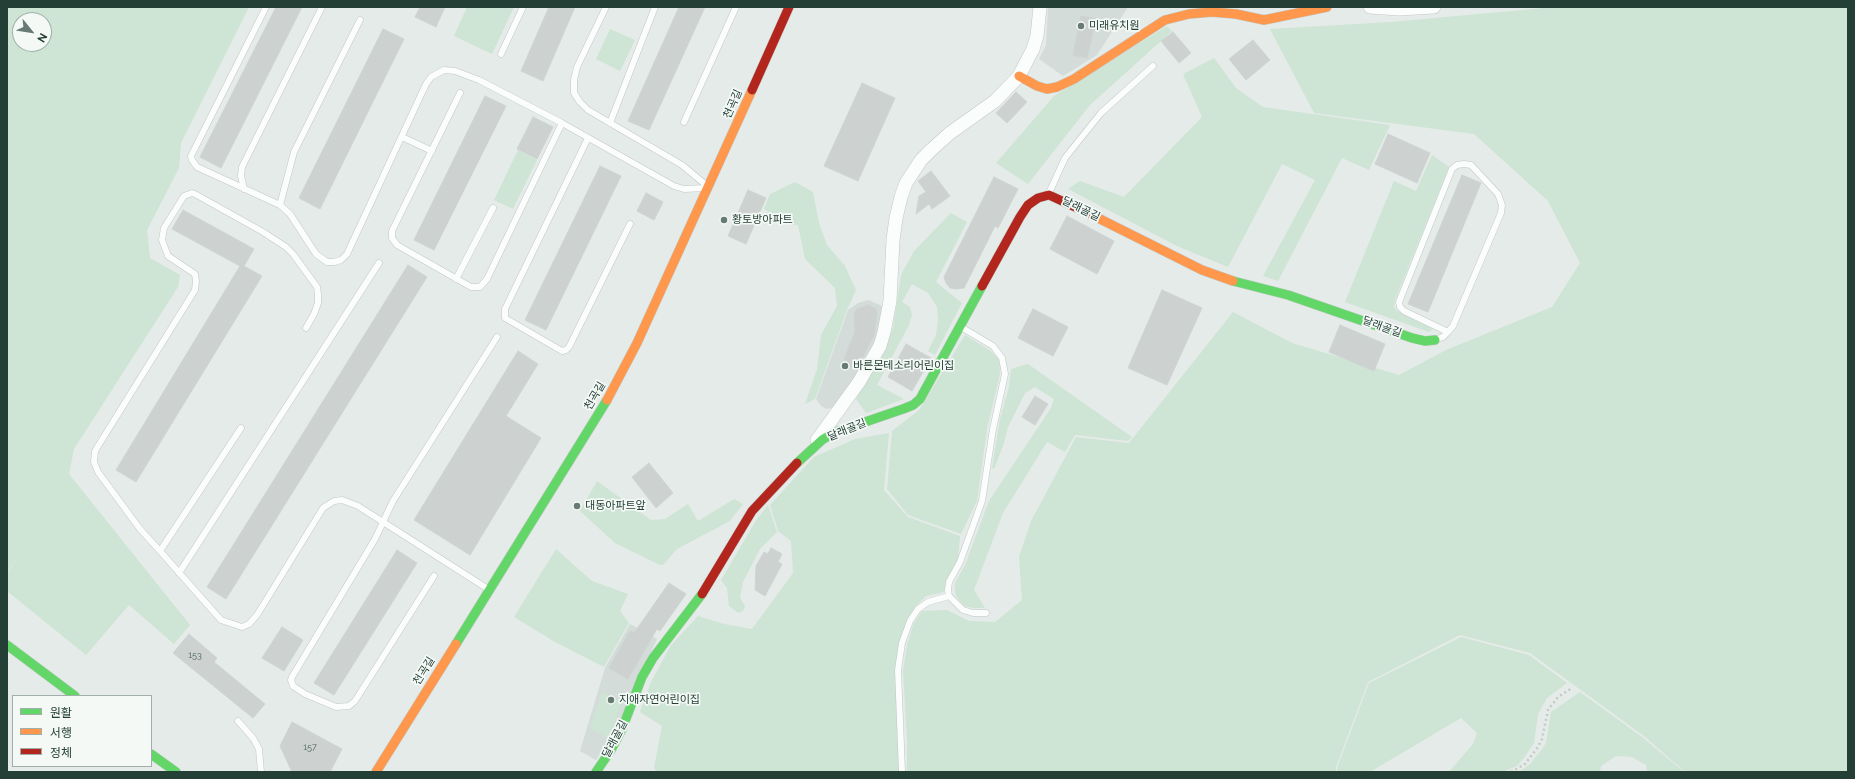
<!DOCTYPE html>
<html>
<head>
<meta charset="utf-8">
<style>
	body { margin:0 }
	#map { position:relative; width:1855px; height:779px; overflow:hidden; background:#e5ebe8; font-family:Raleway,"Noto Sans KR",sans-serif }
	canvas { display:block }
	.frame { position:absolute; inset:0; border:8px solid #233f36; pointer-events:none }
	.legend { position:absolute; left:12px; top:695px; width:140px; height:72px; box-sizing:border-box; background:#f4f9f6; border:1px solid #a0afa9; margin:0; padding:5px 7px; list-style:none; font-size:12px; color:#233f36 }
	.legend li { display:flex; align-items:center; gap:8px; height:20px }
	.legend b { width:20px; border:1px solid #a0afa9 }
	.north { position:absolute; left:12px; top:12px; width:40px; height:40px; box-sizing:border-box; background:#f4f9f6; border:1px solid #a0afa9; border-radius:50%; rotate:120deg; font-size:11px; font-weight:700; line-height:16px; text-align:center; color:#233f36 }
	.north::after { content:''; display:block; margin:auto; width:14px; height:18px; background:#677b74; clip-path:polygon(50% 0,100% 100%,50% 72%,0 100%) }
</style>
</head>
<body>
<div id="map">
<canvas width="1855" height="779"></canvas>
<div class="frame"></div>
<ul class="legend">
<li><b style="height:5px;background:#63d668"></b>원활</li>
<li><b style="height:5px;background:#ff974d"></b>서행</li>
<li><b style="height:5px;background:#b3261e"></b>정체</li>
</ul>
<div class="north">N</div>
</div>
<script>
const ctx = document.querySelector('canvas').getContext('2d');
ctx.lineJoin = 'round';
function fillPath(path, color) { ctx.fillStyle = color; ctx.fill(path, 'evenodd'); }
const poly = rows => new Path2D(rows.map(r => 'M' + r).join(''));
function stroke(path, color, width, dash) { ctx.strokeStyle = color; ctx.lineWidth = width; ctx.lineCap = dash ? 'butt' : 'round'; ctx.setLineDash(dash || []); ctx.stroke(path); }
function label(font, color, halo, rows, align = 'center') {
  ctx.font = font + ' Raleway,"Noto Sans KR",sans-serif'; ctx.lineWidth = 3.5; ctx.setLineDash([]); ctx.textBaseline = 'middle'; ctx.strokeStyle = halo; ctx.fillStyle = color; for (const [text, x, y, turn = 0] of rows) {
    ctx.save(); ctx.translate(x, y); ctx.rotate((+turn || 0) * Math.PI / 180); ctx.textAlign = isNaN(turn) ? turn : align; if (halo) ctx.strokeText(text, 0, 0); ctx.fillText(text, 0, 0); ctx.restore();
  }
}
const built = poly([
	[1048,7,1128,7,1097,55,1063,76,1039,59,1046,45],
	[869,300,882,306,878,334,852,385,835,407,826,409,821,406,816,399,848,310,858,303],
	[630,624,657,639,617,726,596,760,580,751,605,668]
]);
const green = poly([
	[7,7,249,7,181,143,179,168,147,230,150,258,180,275,178,287,74,449,69,474,190,625,174,644,129,605,86,655,7,591,7,573,24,549,7,572],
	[20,20,44,20,44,44,20,44],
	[467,7,514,7,492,54,454,36],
	[1555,7,1848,7,1848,772,1685,772,1644,736,1530,653,1460,635,1368,682,1336,767,1336,772,907,772,907,740,903,671,907,645,914,623,922,611,947,610,969,621,995,622,1022,600,1019,557,1031,521,1076,437,1129,443,1233,312,1292,343,1399,375,1446,350,1552,307,1580,263,1548,201,1474,134,1314,113,1270,29,1391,22],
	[1167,26,1172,31,1090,105,1028,184,996,163,1054,96],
	[610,29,635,40,620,71,596,59],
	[1214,58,1236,88,1263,107,1390,125,1369,170,1342,158,1278,281,1263,276,1315,180,1282,164,1228,267,1177,246,1068,189,1080,181,1124,197,1202,117,1183,74],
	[518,150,537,160,513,209,494,200],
	[1432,155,1449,167,1395,300,1394,306,1396,310,1403,314,1433,329,1429,332,1345,302,1394,181,1416,191],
	[795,182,813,192,819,223,827,245,845,266,856,290,847,310,815,399,805,404,817,369,821,335,837,306,835,288,805,259,798,225,787,224,764,209,770,194],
	[951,213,967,222,936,282,962,303,935,355,928,351,936,335,938,319,937,307,928,293,912,284,902,302,910,307,912,315,909,325,877,385,904,399,866,413,856,399,885,349,893,328,901,275,914,251],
	[965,335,991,351,999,360,1000,374,987,429,977,501,961,534,908,515,887,489,892,431,919,410],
	[1028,364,1132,437,1128,441,1075,435,1065,452,1047,442,1003,513,974,590,985,608,973,608,965,606,959,600,955,593,955,583,965,565,989,501,1051,408,1054,399,1035,387,1025,393,1008,427,1003,446,994,469,992,468,1000,419,1009,387,1011,369],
	[889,433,884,490,908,517,960,536,958,560,946,581,944,592,926,596,916,606,908,620,899,643,899,772,657,772,654,768,662,726,640,712,651,682,671,645,698,616,724,624,752,629,793,573,791,541,778,531,770,505,814,457,855,439],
	[597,481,651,520,665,519,688,504,698,521,734,499,743,504,730,521,677,549,663,565,660,565,615,543,580,511],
	[768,505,777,532,760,549,743,582,740,598,745,606,743,611,738,613,729,606,727,588,721,580,757,519],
	[556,549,592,581,628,594,620,611,629,623,604,667,555,642,514,617],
	[1461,637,1529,655,1567,683,1547,698,1538,714,1534,743,1524,758,1517,766,1502,772,1449,772,1473,744,1477,733,1461,718,1370,772,1337,772,1337,768,1369,683],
	[602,692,622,703,608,738,590,728],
	[1580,692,1642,737,1684,772,1647,772,1646,765,1632,757,1616,756,1601,766,1600,772,1519,772,1530,764,1542,749,1546,743,1551,712]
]);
const building = poly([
	[276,7,302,7,221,168,200,157,276,7],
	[420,7,445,7,436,27,415,17,420,7],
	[549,7,575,7,543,81,521,71,549,7],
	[679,7,705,7,649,130,628,121,679,7],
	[1081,16,1096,19,1087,58,1073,55,1081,16],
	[383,29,404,39,320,209,299,198,383,29],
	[1173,32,1191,53,1179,63,1161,41,1173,32],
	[1253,40,1270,60,1246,80,1229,59,1253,40],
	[862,83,895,98,858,181,824,166,862,83],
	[1016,92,1027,102,1007,123,996,113,1016,92],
	[485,96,506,106,434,250,414,240,485,96],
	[533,117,553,127,537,159,517,149,533,117],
	[1388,134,1430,153,1417,183,1375,164,1388,134],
	[600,166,621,176,546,330,525,320,600,166],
	[931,171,950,196,932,209,929,204,916,214,919,196,926,192,918,181,931,171],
	[1462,175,1481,183,1428,312,1408,304,1462,175],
	[994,177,1018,189,998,228,995,226,964,288,956,289,950,288,946,283,944,277,994,177],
	[748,190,766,198,746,244,728,236,748,190],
	[646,193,663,202,654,220,637,211,646,193],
	[183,210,254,249,244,266,262,276,136,482,116,470,240,266,172,229,183,210],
	[1067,216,1114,241,1097,274,1050,249,1067,216],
	[408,265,427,277,226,599,207,587,408,265],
	[1162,290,1202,308,1167,385,1128,368,1162,290],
	[868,305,876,309,877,313,874,335,857,369,850,367,846,364,844,359,855,332,854,313,857,309,868,305],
	[1033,309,1068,327,1053,356,1018,338,1033,309],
	[1340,325,1385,344,1374,371,1329,352,1340,325],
	[906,344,931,358,912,391,888,377,906,344],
	[518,351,538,364,506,416,541,438,470,555,414,520,518,351],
	[1035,396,1048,404,1035,425,1022,417,1035,396],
	[649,463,673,493,656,508,632,477,649,463],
	[771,548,782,554,778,562,782,564,765,596,755,590,756,566,764,552,768,554,771,548],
	[397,550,417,563,334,695,314,683,397,550],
	[669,583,686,594,660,631,657,629,628,679,609,668,630,631,634,633,669,583],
	[282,627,303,640,284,671,262,658,282,627],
	[189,634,217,658,214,662,265,704,253,718,173,653,189,634],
	[292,722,342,749,330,772,292,772,280,746,292,722]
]);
const path = poly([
	[1511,772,1525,764,1538,747,1542,739,1548,710,1558,697,1572,688]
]);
const lane = poly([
	[266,7,191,156,192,160,197,167,280,205,290,214,316,254,327,262,334,262,341,260,347,254,426,84,431,77,444,70,455,71,479,80,562,123,674,186,684,189,705,188],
	[606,7,577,67,574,80,574,93,580,102,588,110,682,165,706,185],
	[501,54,523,7],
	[460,93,392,231,392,238,397,245,471,287,480,287,487,279,562,123],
	[684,122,736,7],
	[610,123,655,7],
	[402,137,432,151],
	[588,138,505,309,505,318,562,351,566,350,569,347,630,224],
	[244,189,241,176,242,167,322,7],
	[1049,193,1065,158,1101,113,1153,66],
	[280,205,294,152,360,20],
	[456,279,493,208],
	[961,327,993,346,1002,358,1005,374,993,429,982,501,960,562,949,582,948,590,949,596,963,610,973,613,986,613],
	[1437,339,1443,337,1448,332,1453,326,1501,213,1502,205,1498,194,1471,165,1464,164,1457,165,1452,169,1399,302,1400,307,1404,311,1448,332],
	[241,428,160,551,140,529,98,472,94,462,95,451,195,290,196,281,195,274,168,256,162,240,164,228,184,196,192,193,195,194,263,232,286,247,293,254,317,287,318,294,318,303,314,314,306,328],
	[160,551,221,620,242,627,249,624,257,615,323,508,334,501,342,500,358,506,488,589],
	[179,573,379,263],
	[434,576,355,701,349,706,336,707,305,694,293,686,291,680,292,677,375,539,393,501,497,337],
	[238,721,253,738,259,749,261,772],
	[902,772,898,670,902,643,910,621,918,609,928,602,949,596]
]);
const street = poly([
	[1370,7,1399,9,1434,7],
	[817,440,859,382,880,346,884,332,890,301,893,240,896,218,901,197,906,183,921,160,931,150,950,133,995,101,1019,76,1033,49,1037,36,1040,7]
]);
const fast = poly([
	[1233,281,1288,295,1412,338,1425,341,1435,340],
	[797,463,822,440,833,433,903,409,913,405,920,399,982,286],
	[456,644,607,400],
	[7,645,75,696],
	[151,754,176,772],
	[596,772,611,750,622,729,642,677,653,658,702,594]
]);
const slow = poly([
	[1019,76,1037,86,1047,89,1057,87,1074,79,1165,20,1189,14,1212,12,1236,14,1264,20,1327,7],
	[1088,213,1202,270,1233,281],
	[607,400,637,343,752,90],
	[376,772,456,644]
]);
const jam = poly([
	[752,90,789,7],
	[982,286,1020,217,1028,205,1038,198,1049,195,1088,213],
	[702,594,752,511,797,463]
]);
const markers = [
	[1081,26,4,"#677b74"],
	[724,220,4,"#677b74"],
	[845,366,4,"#677b74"],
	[577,506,4,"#677b74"],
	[611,700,4,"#677b74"]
];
const numberNames = [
	["153",195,655],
	["157",310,747]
];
const poiNames = [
	["미래유치원",1089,26],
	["황토방아파트",732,220],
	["바른몬테소리어린이집",853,366],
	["대동아파트앞",585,506],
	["지애자연어린이집",619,700]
];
const streetNames = [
	["천곡길",733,104,-66],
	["달래골길",1081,209,26],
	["달래골길",1382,327,20],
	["천곡길",595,396,-60],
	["달래골길",847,430,-22],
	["천곡길",424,671,-58],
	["달래골길",615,739,-62]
];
fillPath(built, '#d3dcd8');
fillPath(green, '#cee4d4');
fillPath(building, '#cdd2d0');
stroke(building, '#ced4d1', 1);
stroke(lane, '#c2c8c5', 7);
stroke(street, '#c2c8c5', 14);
stroke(fast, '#c1c9c5', 10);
stroke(slow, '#c1c9c5', 10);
stroke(jam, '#c1c9c5', 10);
stroke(path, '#c2cbc6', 2.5, [2, 3]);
stroke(lane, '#fbfcfc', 6);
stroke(street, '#fbfcfc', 13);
stroke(fast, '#63d668', 9);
stroke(slow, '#ff974d', 9);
stroke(jam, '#b3261e', 9);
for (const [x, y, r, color] of markers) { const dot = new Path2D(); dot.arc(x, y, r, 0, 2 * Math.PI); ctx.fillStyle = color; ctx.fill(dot); stroke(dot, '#f4f9f6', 1.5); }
label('9px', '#4e645d', null, numberNames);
label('11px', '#233f36', '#f4f9f6', poiNames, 'left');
label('11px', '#233f36', '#f4f9f6', streetNames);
</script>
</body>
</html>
